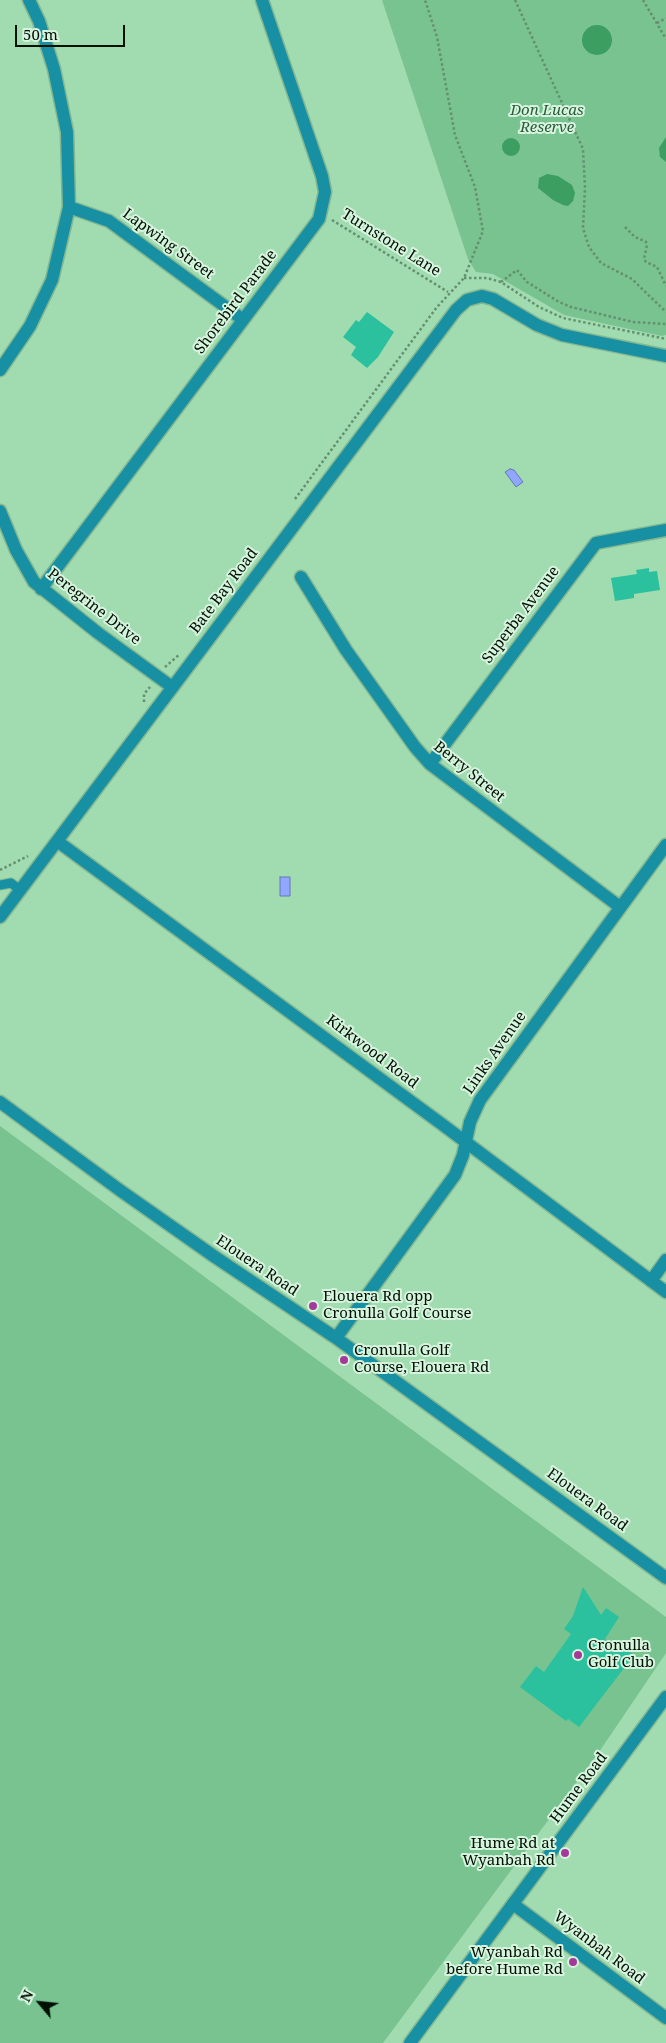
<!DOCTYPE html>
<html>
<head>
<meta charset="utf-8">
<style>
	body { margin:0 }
	#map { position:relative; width:666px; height:2043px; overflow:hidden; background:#a1dbb0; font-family:"Noto Serif",serif }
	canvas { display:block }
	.north { position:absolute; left:15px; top:1978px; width:50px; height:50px; -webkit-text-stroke:4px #d7f4de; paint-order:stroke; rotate:298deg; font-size:14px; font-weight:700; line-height:20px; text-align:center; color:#001104 }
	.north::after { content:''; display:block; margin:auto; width:18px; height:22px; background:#001104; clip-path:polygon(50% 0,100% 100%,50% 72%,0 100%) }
	.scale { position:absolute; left:15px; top:25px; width:110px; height:22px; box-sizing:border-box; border:2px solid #001104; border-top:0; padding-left:6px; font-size:15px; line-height:18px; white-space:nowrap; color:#001104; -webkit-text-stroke:4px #d7f4de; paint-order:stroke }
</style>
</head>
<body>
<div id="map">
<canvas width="666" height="2043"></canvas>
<div class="north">N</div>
<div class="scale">50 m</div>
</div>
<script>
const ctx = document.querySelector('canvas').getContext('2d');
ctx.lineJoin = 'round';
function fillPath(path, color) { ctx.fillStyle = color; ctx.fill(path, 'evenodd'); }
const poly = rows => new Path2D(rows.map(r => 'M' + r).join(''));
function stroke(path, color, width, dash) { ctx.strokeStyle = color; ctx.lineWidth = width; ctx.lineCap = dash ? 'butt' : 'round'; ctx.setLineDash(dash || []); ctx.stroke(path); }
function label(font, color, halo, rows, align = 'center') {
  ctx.font = font + ' "Noto Serif",serif'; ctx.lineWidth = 4; ctx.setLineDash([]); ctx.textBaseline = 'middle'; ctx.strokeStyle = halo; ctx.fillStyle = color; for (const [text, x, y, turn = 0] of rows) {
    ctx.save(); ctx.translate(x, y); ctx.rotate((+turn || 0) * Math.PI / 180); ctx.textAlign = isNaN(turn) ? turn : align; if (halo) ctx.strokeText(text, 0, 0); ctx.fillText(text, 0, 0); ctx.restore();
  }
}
const green = poly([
	[382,0,666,0,666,335,662,336,564,315,493,274,476,272,468,259],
	[0,1126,666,1617,666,1653,601,1749,383,2043,0,2043]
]);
const forest = poly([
	'582 40a15 15 0 1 1 30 0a15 15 0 1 1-30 0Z',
	[666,137,666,162,660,157,659,148],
	'502 147a9 9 0 1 1 18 0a9 9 0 1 1-18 0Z',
	[547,174,558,176,572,185,575,193,573,201,568,206,563,205,553,200,538,188,539,178]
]);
const water = poly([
	[510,469,514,470,523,482,516,487,505,472,510,469],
	[280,877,290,877,290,896,280,896,280,877]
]);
const building = poly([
	[367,312,394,332,378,357,367,368,351,355,356,347,343,337,356,320,359,322],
	[649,568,649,572,657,571,660,590,634,594,634,598,615,601,611,578,637,574,636,570],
	[583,1587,601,1615,606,1608,619,1617,605,1639,622,1652,624,1648,634,1655,579,1727,568,1719,566,1721,520,1687,536,1666,544,1672,571,1634,564,1629,573,1616]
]);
const path = poly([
	[515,0,583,149,585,188,583,228,589,247,601,263,632,279,666,312],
	[643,0,666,39],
	[657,23,666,18],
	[332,220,448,292],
	[625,227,635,237,646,242,647,245,644,259,646,262,657,267,666,286],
	[464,278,487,278,501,282,539,307,563,318,666,339],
	[501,282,517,270,527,282,559,302,571,307,633,322,666,324],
	[295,499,437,307,464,278,483,231,475,187,455,135,437,37,425,0],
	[165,667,180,654],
	[144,702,144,694,150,687],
	[0,870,28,856]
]);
const service = poly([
	[0,885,11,883,20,890]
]);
const minor = poly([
	[69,207,109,221,242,319],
	[0,370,30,326,52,280,69,207,67,132,54,69,39,21,29,0],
	[0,511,16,550,34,582,98,633,172,687],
	[301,577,346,650,415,747,430,764,620,907],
	[41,589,319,219,325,192,322,176,262,0],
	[430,764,596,543,666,530],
	[57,841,443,1125,666,1292],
	[0,917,456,310,467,300,482,296,493,299,537,325,562,335,666,356],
	[651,1281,666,1260],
	[513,1904,666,2018]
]);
const tertiary = poly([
	[0,1102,121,1191,215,1257,336,1338,666,1578],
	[336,1338,455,1175,463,1155,470,1122,480,1100,666,845],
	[410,2043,666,1697]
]);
const markers = [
	[313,1306,5,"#a53999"],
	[344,1360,5,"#a53999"],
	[578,1655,5,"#a53999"],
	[565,1853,5,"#a53999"],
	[573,1962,5,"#a53999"]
];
const parkNames = [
	["Don Lucas",547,111],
	["Reserve",547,128]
];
const streetNames = [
	["Turnstone Lane",391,243,32],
	["Lapwing Street",168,244,36],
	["Shorebird Parade",236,302,-53],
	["Bate Bay Road",224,591,-53],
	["Peregrine Drive",94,607,38],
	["Superba Avenue",521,615,-53],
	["Berry Street",469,772,39],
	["Kirkwood Road",372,1052,37],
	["Links Avenue",495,1053,-55],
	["Elouera Road",257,1266,34],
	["Elouera Road",587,1500,36],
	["Hume Road",579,1788,-53],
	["Wyanbah Road",599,1948,37]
];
const poiNames = [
	["Elouera Rd opp",323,1297],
	["Cronulla Golf Course",323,1314],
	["Cronulla Golf",354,1351],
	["Course, Elouera Rd",354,1368],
	["Cronulla",588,1646],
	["Golf Club",588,1663],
	["Hume Rd at",555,1844,"right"],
	["Wyanbah Rd",555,1861,"right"],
	["Wyanbah Rd",563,1953,"right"],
	["before Hume Rd",563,1970,"right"]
];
fillPath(green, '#78c38f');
fillPath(forest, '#3c9e60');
fillPath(water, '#90a6ff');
stroke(water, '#6579b4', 1);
fillPath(building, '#2bc19e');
stroke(service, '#84b791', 11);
stroke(minor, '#84b791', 15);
stroke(tertiary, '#84b791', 15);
stroke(path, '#658f70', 2.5, [2.5, 2.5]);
stroke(service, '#1890a4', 9);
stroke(minor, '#1890a4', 12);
stroke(tertiary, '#1890a4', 12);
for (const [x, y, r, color] of markers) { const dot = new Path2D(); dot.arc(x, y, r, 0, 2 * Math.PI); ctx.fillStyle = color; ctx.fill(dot); stroke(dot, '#d7f4de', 2); }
label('italic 15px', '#2a5c3b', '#d7f4de', parkNames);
label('15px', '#001104', '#d7f4de', streetNames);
label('15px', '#001104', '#d7f4de', poiNames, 'left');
</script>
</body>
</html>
